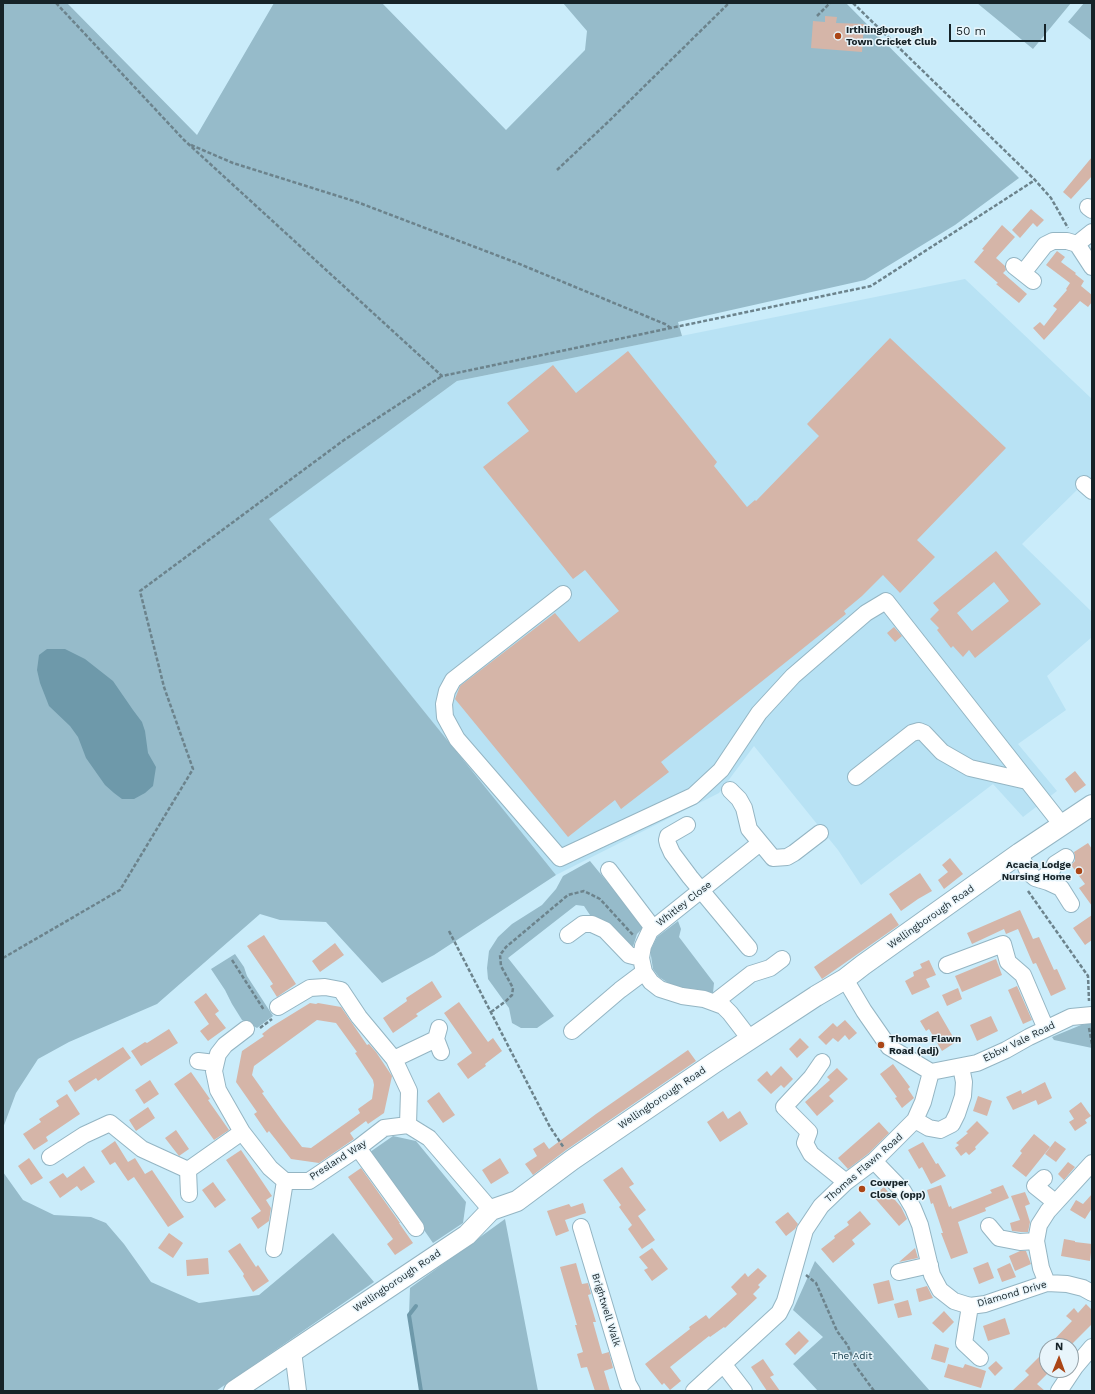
<!DOCTYPE html>
<html>
<head>
<meta charset="utf-8">
<style>
	body { margin:0 }
	#map { position:relative; width:1095px; height:1394px; overflow:hidden; background:#caecfa; font-family:"Work Sans",sans-serif }
	canvas { display:block }
	.frame { position:absolute; inset:0; border:4px solid #162328; pointer-events:none }
	.north { position:absolute; left:1039px; top:1338px; width:40px; height:40px; box-sizing:border-box; background:#e8f5fb; border:1px solid #94a1a7; border-radius:50%; rotate:1deg; font-size:11px; font-weight:700; line-height:16px; text-align:center; color:#162328 }
	.north::after { content:''; display:block; margin:auto; width:14px; height:18px; background:#ab4617; clip-path:polygon(50% 0,100% 100%,50% 72%,0 100%) }
	.scale { position:absolute; left:949px; top:24px; width:97px; height:18px; box-sizing:border-box; border:2px solid #162328; border-top:0; padding-left:5px; font-size:12px; line-height:14px; white-space:nowrap; color:#162328; -webkit-text-stroke:3px #e8f5fb; paint-order:stroke }
</style>
</head>
<body>
<div id="map">
<canvas width="1095" height="1394"></canvas>
<div class="frame"></div>
<div class="north">N</div>
<div class="scale">50 m</div>
</div>
<script>
const ctx = document.querySelector('canvas').getContext('2d');
ctx.lineJoin = 'round';
function fillPath(path, color) { ctx.fillStyle = color; ctx.fill(path, 'evenodd'); }
const poly = rows => new Path2D(rows.map(r => 'M' + r).join(''));
function stroke(path, color, width, dash) { ctx.strokeStyle = color; ctx.lineWidth = width; ctx.lineCap = dash ? 'butt' : 'round'; ctx.setLineDash(dash || []); ctx.stroke(path); }
function label(font, color, halo, rows, align = 'center') {
  ctx.font = font + ' "Work Sans",sans-serif'; ctx.lineWidth = 3; ctx.setLineDash([]); ctx.textBaseline = 'middle'; ctx.strokeStyle = halo; ctx.fillStyle = color; for (const [text, x, y, turn = 0] of rows) {
    ctx.save(); ctx.translate(x, y); ctx.rotate((+turn || 0) * Math.PI / 180); ctx.textAlign = isNaN(turn) ? turn : align; if (halo) ctx.strokeText(text, 0, 0); ctx.fillText(text, 0, 0); ctx.restore();
  }
}
const built = poly([
	[965,279,1092,399,1092,487,1078,489,1022,544,1092,612,1092,637,1047,676,1066,710,1018,744,1057,791,1023,817,993,784,861,885,838,850,754,746,719,793,556,875,268,519,457,381]
]);
const green = poly([
	[3,3,67,3,197,135,274,3,382,3,506,130,585,50,587,31,563,3,846,3,1019,178,955,225,865,280,678,322,682,336,457,381,269,519,556,875,434,955,382,983,326,922,280,920,260,914,157,1004,69,1042,38,1059,16,1093,3,1128],
	[977,3,1071,3,1033,49],
	[1084,3,1092,3,1092,41,1068,22],
	[590,861,644,927,637,934,632,950,594,921,584,906,576,905,508,958,554,1016,537,1028,521,1028,512,1023,509,1008,488,979,487,968,489,951,498,937,512,924,542,905,556,889,563,876],
	[678,921,681,929,679,937,714,983,713,993,696,989,676,988,659,977,653,969,651,956,651,949,657,937],
	[235,954,244,967,247,976,273,1016,257,1028,242,1020,232,1004,225,990,211,969],
	[1092,1023,1092,1048,1054,1040,1052,1037,1081,1025],
	[393,1136,416,1141,466,1202,463,1223,433,1243,370,1152],
	[3,1172,23,1200,54,1215,91,1217,106,1223,124,1244,151,1282,199,1303,259,1295,333,1233,374,1282,216,1391,3,1391],
	[505,1219,538,1391,421,1391,409,1315,410,1288],
	[815,1261,930,1391,818,1391,793,1364,823,1337,793,1310]
]);
const water = poly([
	[47,649,65,649,85,659,113,681,133,710,142,722,145,731,148,753,156,767,153,786,145,793,134,799,122,799,114,793,105,785,86,758,78,737,70,726,49,706,40,683,37,670,39,655]
]);
const stream = poly([
	[416,1306,409,1315,421,1391]
]);
const building = poly([
	[825,16,837,17,836,23,864,24,862,52,811,48,813,21,825,22],
	[1092,157,1092,176,1071,199,1063,192],
	[1031,209,1044,220,1037,227,1033,223,1020,238,1012,230],
	[1002,225,1015,237,996,258,1005,266,1006,270,1003,273,1027,294,1019,303,996,284,998,283,974,262,984,250,982,249],
	[1057,251,1065,257,1061,262,1076,273,1075,274,1084,281,1081,286,1092,295,1092,302,1088,307,1080,301,1044,340,1033,328,1040,322,1044,326,1057,309,1053,306,1067,290,1066,289,1070,283,1046,265],
	[890,338,1006,448,917,540,935,557,900,593,883,575,862,596,844,611,846,614,661,762,669,772,621,809,615,800,568,837,455,699,460,686,555,613,579,642,619,611,585,570,573,579,483,467,529,431,507,403,553,365,576,393,628,351,717,462,714,466,747,507,755,500,756,501,819,436,807,424],
	[996,551,1041,604,975,658,969,650,963,657,953,646,951,648,937,630,939,628,930,619,939,610,933,603],
	[994,582,1009,601,972,631,957,613],
	[894,627,902,636,895,642,887,633],
	[1075,771,1086,785,1075,793,1065,779],
	[1088,843,1092,849,1092,906,1079,888,1085,884,1071,865,1075,861,1075,857,1074,852],
	[950,858,963,874,944,889,938,880,948,872,942,865],
	[920,873,932,891,918,899,901,911,889,894],
	[1020,910,1033,939,1039,937,1054,970,1057,969,1066,989,1051,996,1036,963,1033,964,1018,929,1006,934,1004,929,972,944,967,933],
	[891,913,899,925,822,979,814,967],
	[1092,915,1092,940,1085,945,1073,928],
	[264,935,296,984,277,997,270,986,273,984,247,946],
	[335,943,344,955,320,972,312,961],
	[996,959,1002,975,962,992,955,976],
	[929,960,936,975,926,979,930,987,912,995,905,981,914,976,913,972,922,968,920,964],
	[432,981,442,997,416,1014,418,1016,393,1033,383,1018,407,1001,406,998],
	[1017,986,1032,1020,1023,1024,1008,990],
	[958,988,962,999,947,1006,942,995],
	[206,993,219,1011,215,1014,226,1028,208,1041,200,1031,209,1024,194,1002],
	[459,1002,488,1042,493,1038,502,1051,485,1064,486,1066,468,1079,457,1064,472,1053,444,1013],
	[310,1003,316,1004,318,1003,341,1007,367,1045,369,1044,376,1052,392,1076,384,1113,368,1124,366,1121,350,1133,354,1139,319,1163,291,1159,269,1131,267,1133,254,1114,257,1112,236,1082,242,1051,264,1036,262,1034,271,1027],
	[317,1020,336,1023,357,1052,355,1053,373,1080,374,1085,372,1099,358,1109,360,1113,311,1148,302,1147,282,1121,262,1093,264,1092,252,1075,254,1066],
	[938,1011,956,1042,942,1051,929,1029,926,1031,920,1021],
	[991,1016,998,1031,977,1041,970,1025],
	[845,1020,857,1033,849,1040,845,1035,838,1042,833,1038,826,1045,818,1037,833,1023,837,1027],
	[169,1029,178,1043,141,1066,131,1051,145,1042,147,1043],
	[800,1038,809,1047,797,1058,789,1049],
	[123,1047,131,1058,98,1081,96,1078,75,1092,68,1081],
	[688,1050,696,1061,566,1150,533,1175,525,1164,537,1156,533,1149,544,1142,549,1149,596,1114],
	[893,1064,910,1087,908,1089,914,1098,902,1108,895,1098,897,1097,880,1074],
	[781,1066,793,1079,784,1088,781,1085,771,1094,757,1080,767,1071,771,1076],
	[837,1068,848,1079,829,1096,834,1101,817,1116,805,1102,830,1080,827,1077],
	[191,1072,210,1099,208,1100,229,1130,214,1140,174,1084],
	[150,1080,159,1094,144,1104,135,1090],
	[1045,1082,1052,1098,1038,1105,1036,1100,1013,1110,1006,1097,1021,1090,1022,1094],
	[439,1092,455,1115,443,1123,427,1101],
	[67,1094,80,1114,46,1137,48,1141,34,1150,23,1134,41,1122,39,1119,59,1106,56,1101],
	[978,1096,992,1101,987,1116,973,1111],
	[1081,1102,1091,1116,1085,1120,1087,1123,1075,1131,1069,1122,1074,1119,1069,1111],
	[148,1107,155,1118,136,1131,129,1120],
	[723,1111,728,1119,740,1111,748,1124,720,1142,707,1122],
	[977,1121,989,1133,975,1147,976,1149,969,1155,966,1152,961,1156,955,1148,959,1145,956,1143,968,1133,966,1132],
	[879,1122,889,1133,869,1153,848,1169,838,1158],
	[176,1130,189,1149,179,1156,165,1138],
	[1034,1134,1050,1147,1026,1177,1012,1166,1022,1153,1020,1151],
	[115,1141,128,1162,135,1158,145,1174,152,1170,184,1217,168,1227,134,1177,128,1181,115,1162,110,1165,101,1151],
	[1055,1141,1066,1149,1056,1162,1045,1154],
	[923,1142,936,1164,938,1163,946,1176,931,1184,922,1167,919,1169,908,1150],
	[241,1150,272,1196,266,1200,271,1208,269,1221,258,1229,251,1218,261,1211,226,1160],
	[29,1158,43,1178,31,1185,18,1166],
	[500,1158,509,1173,491,1184,482,1170],
	[1068,1162,1075,1167,1064,1180,1058,1174],
	[84,1166,95,1182,81,1191,77,1186,60,1198,49,1182,63,1173,67,1178],
	[622,1167,634,1184,629,1187,646,1210,638,1216,655,1240,642,1249,628,1229,632,1225,619,1207,621,1205,603,1180],
	[361,1168,400,1223,399,1223,413,1243,395,1255,387,1244,393,1239,348,1177],
	[213,1182,226,1200,215,1208,202,1190],
	[941,1185,949,1207,951,1206,952,1209,992,1193,990,1190,1003,1185,1009,1198,985,1208,986,1211,958,1222,968,1253,951,1259,941,1233,943,1233,933,1203,931,1204,927,1190],
	[884,1187,901,1207,907,1219,899,1226,873,1196],
	[1025,1192,1030,1204,1025,1206,1030,1222,1028,1232,1021,1232,1012,1231,1010,1223,1020,1220,1011,1196],
	[1092,1194,1092,1208,1085,1219,1070,1210,1076,1200,1083,1204],
	[583,1203,586,1213,565,1220,569,1231,556,1236,547,1211,569,1204,571,1207],
	[860,1211,871,1224,852,1240,855,1244,833,1263,821,1249,835,1238,834,1236,849,1225,847,1222],
	[788,1212,798,1224,795,1229,786,1236,775,1222],
	[169,1233,183,1243,173,1258,158,1248],
	[1064,1239,1075,1241,1075,1242,1092,1244,1090,1261,1061,1256],
	[240,1243,256,1267,258,1265,269,1281,253,1292,243,1276,244,1274,228,1251],
	[652,1248,668,1269,652,1281,644,1270,648,1268,639,1257],
	[915,1248,918,1258,899,1262],
	[1020,1251,1026,1251,1031,1264,1015,1271,1009,1256],
	[208,1258,209,1274,187,1276,186,1260],
	[988,1262,994,1278,979,1284,973,1268],
	[576,1263,582,1284,588,1283,591,1294,588,1295,596,1322,593,1322,602,1354,609,1352,613,1368,604,1371,610,1391,595,1391,587,1367,581,1368,577,1354,583,1352,575,1325,577,1325,560,1267],
	[1010,1263,1016,1277,1002,1282,997,1269],
	[758,1268,767,1276,758,1285,760,1287,753,1294,757,1298,725,1328,724,1327,710,1337,709,1336,670,1367,681,1381,670,1390,664,1383,662,1385,645,1364,690,1329,689,1327,706,1315,709,1319,737,1294,731,1287,745,1273,748,1277],
	[889,1280,894,1300,878,1304,873,1284],
	[927,1286,933,1298,919,1302,916,1289],
	[908,1300,912,1315,898,1318,894,1304],
	[1086,1304,1092,1310,1092,1324,1070,1346,1048,1346,1072,1321,1066,1316,1074,1308,1078,1313],
	[944,1311,954,1322,943,1333,932,1323],
	[1005,1318,1010,1334,988,1341,983,1326],
	[799,1331,809,1341,795,1355,785,1344],
	[935,1344,949,1348,945,1363,931,1359],
	[1047,1349,1047,1374,1037,1384,1045,1391,1012,1391,1029,1375,1025,1371],
	[763,1359,774,1375,770,1377,780,1391,767,1391,751,1367],
	[996,1361,1003,1368,995,1376,988,1368],
	[948,1364,963,1368,965,1364,986,1371,981,1388,944,1377]
]);
const path = poly([
	[56,3,184,140,442,376,871,286,1035,180],
	[853,3,1035,180,1051,198,1068,228],
	[817,16,830,3],
	[191,145,233,163,357,202,517,263,665,324,671,328],
	[557,170,608,122,729,3],
	[1028,891,1088,976,1089,1001],
	[449,931,550,1127,564,1148],
	[3,958,120,890,193,769,164,687,140,591,344,440,442,376],
	[232,960,264,1010],
	[491,1012,506,1001,512,995,513,988,501,966,500,955,506,947,568,895,584,891,600,899,633,935],
	[260,1028,272,1019],
	[1089,1028,1092,1044],
	[806,1275,816,1283,837,1331,848,1346,855,1365,874,1391]
]);
const minor = poly([
	[1088,207,1092,210],
	[1077,244,1092,232],
	[1014,266,1033,281],
	[1023,273,1045,245,1053,241,1067,241,1077,244,1092,267],
	[1084,484,1092,491],
	[563,594,453,680,447,691,444,704,445,717,457,739,560,858,693,796,721,770,759,713,793,676,866,613,886,601,1062,825],
	[856,777,912,733,919,731,924,733,942,752,970,768,1027,781],
	[730,790,739,799,744,808,749,829,773,858,787,857,794,853,820,833],
	[687,825,668,836,667,840,668,844,672,853,690,877,749,948],
	[1020,853,1028,872,1035,878,1048,882,1061,888,1071,904],
	[609,870,653,928],
	[1041,880,1052,870,1055,864,1066,857],
	[568,935,583,924,592,924,605,930,629,955,641,958],
	[947,965,1003,944,1008,962,1023,975,1046,1029],
	[845,979,864,1011,889,1047,931,1072,977,1063,1006,1050,1029,1037,1071,1017,1092,1015],
	[715,1002,751,974,770,968,782,959],
	[278,1007,310,988,325,987,341,990,359,1017,394,1059,409,1091,408,1125,429,1138,491,1210],
	[439,1028,436,1039,441,1052],
	[246,1029,225,1045,218,1054,214,1071,218,1090,242,1132,270,1168,285,1181,309,1181,358,1148,384,1128,408,1125],
	[572,1031,620,990,644,972],
	[750,1039,730,1013,723,1006,704,999,682,996,660,989,651,982,644,972,641,958,643,946,650,931,760,843],
	[394,1059,436,1039],
	[198,1061,215,1063],
	[822,1062,811,1078,784,1107,809,1132,805,1143,811,1154,846,1182],
	[915,1120,929,1128,940,1130,952,1124,957,1114,963,1096,964,1082,961,1067],
	[358,1148,416,1228],
	[50,1157,84,1135,110,1123,142,1149,188,1170,242,1132],
	[874,1161,903,1191,913,1208,920,1225,932,1275,940,1290,954,1301,970,1306,985,1304,1047,1283,1067,1284,1083,1288,1092,1293],
	[188,1170,189,1194],
	[1044,1178,1035,1186,1055,1202],
	[989,1226,999,1238,1020,1242,1036,1241],
	[581,1227,628,1384,632,1391],
	[274,1249,285,1181],
	[899,1272,930,1265],
	[1047,1283,1041,1268,1036,1241,1039,1225,1048,1211,1092,1163],
	[970,1306,964,1343,980,1358],
	[293,1351,298,1391],
	[724,1365,744,1391],
	[694,1391,779,1313,785,1301,805,1230,821,1206,846,1182,874,1161,915,1120,923,1102,931,1072],
	[1059,1391,1075,1367,1092,1347]
]);
const major = poly([
	[234,1391,467,1235,491,1210,517,1201,572,1160,714,1063,816,996,845,979,863,965,1020,853,1092,805]
]);
const markers = [
	[838,36,4,"#ab4617"],
	[1079,871,4,"#ab4617"],
	[881,1045,4,"#ab4617"],
	[862,1189,4,"#ab4617"]
];
const poiNames = [
	["Irthlingborough",846,30],
	["Town Cricket Club",846,42],
	["Acacia Lodge",1071,865,"right"],
	["Nursing Home",1071,877,"right"],
	["Thomas Flawn",889,1039],
	["Road (adj)",889,1051],
	["Cowper",870,1183],
	["Close (opp)",870,1195]
];
const streetNames = [
	["Whitley Close",684,904,-38],
	["Wellingborough Road",931,917,-35],
	["Ebbw Vale Road",1019,1042,-26],
	["Wellingborough Road",662,1098,-34],
	["Presland Way",338,1160,-33],
	["Thomas Flawn Road",864,1168,-41],
	["Wellingborough Road",397,1281,-34],
	["Diamond Drive",1012,1294,-16],
	["Brightwell Walk",606,1310,73]
];
const parkNames = [
	["The Adit",852,1356]
];
fillPath(built, '#b8e2f4');
fillPath(green, '#96bbca');
fillPath(water, '#6e99aa');
stroke(stream, '#6e99aa', 4);
fillPath(building, '#d5b5a8');
stroke(minor, '#94b5c3', 18);
stroke(major, '#94b5c3', 22);
stroke(path, '#6c838c', 2.5, [4, 2]);
stroke(minor, '#fff', 16);
stroke(major, '#fff', 20);
for (const [x, y, r, color] of markers) { const dot = new Path2D(); dot.arc(x, y, r, 0, 2 * Math.PI); ctx.fillStyle = color; ctx.fill(dot); stroke(dot, '#e8f5fb', 1.5); }
label('bold 10px', '#162328', '#e8f5fb', poiNames, 'left');
label('10px', '#162328', '#e8f5fb', streetNames);
label('10px', '#0e3644', '#e8f5fb', parkNames);
</script>
</body>
</html>
